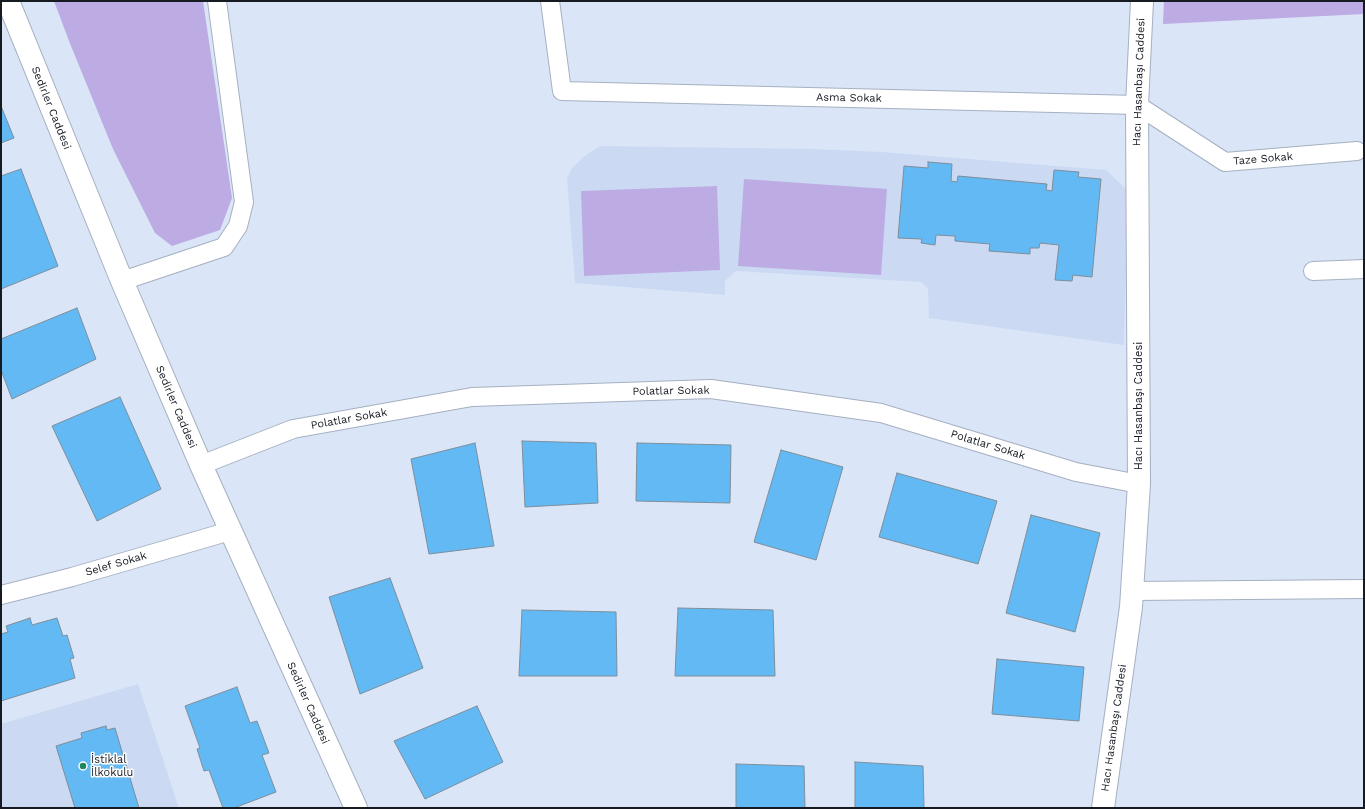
<!DOCTYPE html>
<html>
<head>
<meta charset="utf-8">
<style>
	body { margin:0 }
	#map { position:relative; width:1365px; height:809px; overflow:hidden; background:#dae5f7; font-family:"Work Sans",sans-serif }
	canvas { display:block }
	.frame { position:absolute; inset:0; border:2px solid #161a21; pointer-events:none }
</style>
</head>
<body>
<div id="map">
<canvas width="1365" height="809"></canvas>
<div class="frame"></div>
</div>
<script>
const ctx = document.querySelector('canvas').getContext('2d');
ctx.lineJoin = 'round';
function fillPath(path, color) { ctx.fillStyle = color; ctx.fill(path, 'evenodd'); }
const poly = rows => new Path2D(rows.map(r => 'M' + r).join(''));
function stroke(path, color, width, dash) { ctx.strokeStyle = color; ctx.lineWidth = width; ctx.lineCap = dash ? 'butt' : 'round'; ctx.setLineDash(dash || []); ctx.stroke(path); }
function label(font, color, halo, rows, align = 'center') {
  ctx.font = font + ' "Work Sans",sans-serif'; ctx.lineWidth = 3; ctx.setLineDash([]); ctx.textBaseline = 'middle'; ctx.strokeStyle = halo; ctx.fillStyle = color; for (const [text, x, y, turn = 0] of rows) {
    ctx.save(); ctx.translate(x, y); ctx.rotate((+turn || 0) * Math.PI / 180); ctx.textAlign = isNaN(turn) ? turn : align; if (halo) ctx.strokeText(text, 0, 0); ctx.fillText(text, 0, 0); ctx.restore();
  }
}
const built = poly([
	[600,146,812,149,882,152,1106,170,1128,191,1124,345,929,318,928,289,921,282,736,271,725,281,725,295,575,283,567,178,572,168,586,155],
	[138,684,179,808,1,808,1,724]
]);
const green = poly([
	[54,1,203,1,232,198,220,230,172,246,155,233,113,149,69,41],
	[1164,1,1364,1,1364,14,1163,24],
	[744,179,887,189,881,275,738,266],
	[717,186,720,270,584,276,581,191]
]);
const building = poly([
	[1,106,14,138,1,143,1,106],
	[928,162,952,164,951,181,957,182,958,176,1047,184,1046,190,1052,191,1054,170,1079,172,1078,177,1101,179,1092,277,1073,275,1072,281,1055,280,1059,245,1040,243,1039,248,1030,248,1030,254,989,251,990,244,955,241,955,236,936,235,935,245,921,243,922,239,898,238,904,166,928,168,928,162],
	[21,169,58,266,1,289,1,176,21,169],
	[77,308,96,359,12,399,1,370,1,339,77,308],
	[120,397,161,489,97,521,52,426,120,397],
	[522,441,596,443,598,503,525,507,522,441],
	[475,443,494,546,429,554,411,459,475,443],
	[637,443,731,445,730,503,636,501,637,443],
	[781,450,843,467,816,560,754,542,781,450],
	[897,473,997,501,978,564,879,537,897,473],
	[1031,515,1100,533,1075,632,1006,613,1031,515],
	[390,578,423,668,360,694,329,597,390,578],
	[678,608,773,610,775,676,675,676,678,608],
	[522,610,616,612,617,676,519,676,522,610],
	[30,618,32,625,57,618,63,636,67,635,74,658,70,659,75,678,1,701,1,634,8,632,6,626,30,618],
	[997,659,1084,667,1079,721,992,714,997,659],
	[237,687,250,723,257,721,269,753,262,755,276,792,234,808,223,808,209,770,204,771,197,749,200,748,185,706,237,687],
	[477,706,503,762,425,799,394,741,477,706],
	[106,726,107,730,115,728,139,808,75,808,56,746,82,738,81,733,106,726],
	[855,762,923,766,924,808,855,808,855,762],
	[736,764,804,766,805,808,736,808,736,764]
]);
const street = poly([
	[550,1,562,91,1137,105,1225,162,1357,151],
	[1313,271,1364,269],
	[122,281,224,247,238,226,244,202,217,1],
	[201,465,293,429,472,397,711,389,881,413,1076,472,1139,484],
	[1131,591,1364,589],
	[1,595,72,577,230,531]
]);
const secondary = poly([
	[8,1,122,281,201,465,356,808],
	[1103,808,1131,607,1139,484,1137,105,1142,1]
]);
const markers = [
	[83,766,4,"#218761"]
];
const streetNames = [
	["Hacı Hasanbaşı Caddesi",1139,82,-88],
	["Asma Sokak",849,98,1],
	["Sedirler Caddesi",51,108,68],
	["Taze Sokak",1263,159,-5],
	["Polatlar Sokak",671,391,-1],
	["Hacı Hasanbaşı Caddesi",1139,406,-90],
	["Sedirler Caddesi",176,407,67],
	["Polatlar Sokak",349,419,-10],
	["Polatlar Sokak",988,445,17],
	["Selef Sokak",116,564,-16],
	["Sedirler Caddesi",308,703,66],
	["Hacı Hasanbaşı Caddesi",1114,728,-82]
];
const poiNames = [
	["İstiklal",91,760],
	["İlkokulu",91,773]
];
fillPath(built, '#cbdaf2');
fillPath(green, '#bdabe4');
fillPath(building, '#62b9f4');
stroke(building, '#7d8e9b', 1);
stroke(street, '#a5b0c1', 20);
stroke(secondary, '#a5b0c1', 24);
stroke(street, '#fff', 18);
stroke(secondary, '#fff', 22);
for (const [x, y, r, color] of markers) { const dot = new Path2D(); dot.arc(x, y, r, 0, 2 * Math.PI); ctx.fillStyle = color; ctx.fill(dot); stroke(dot, '#fff', 1.5); }
label('11px', '#161a21', '#fff', streetNames);
label('11px', '#161a21', '#fff', poiNames, 'left');
</script>
</body>
</html>
